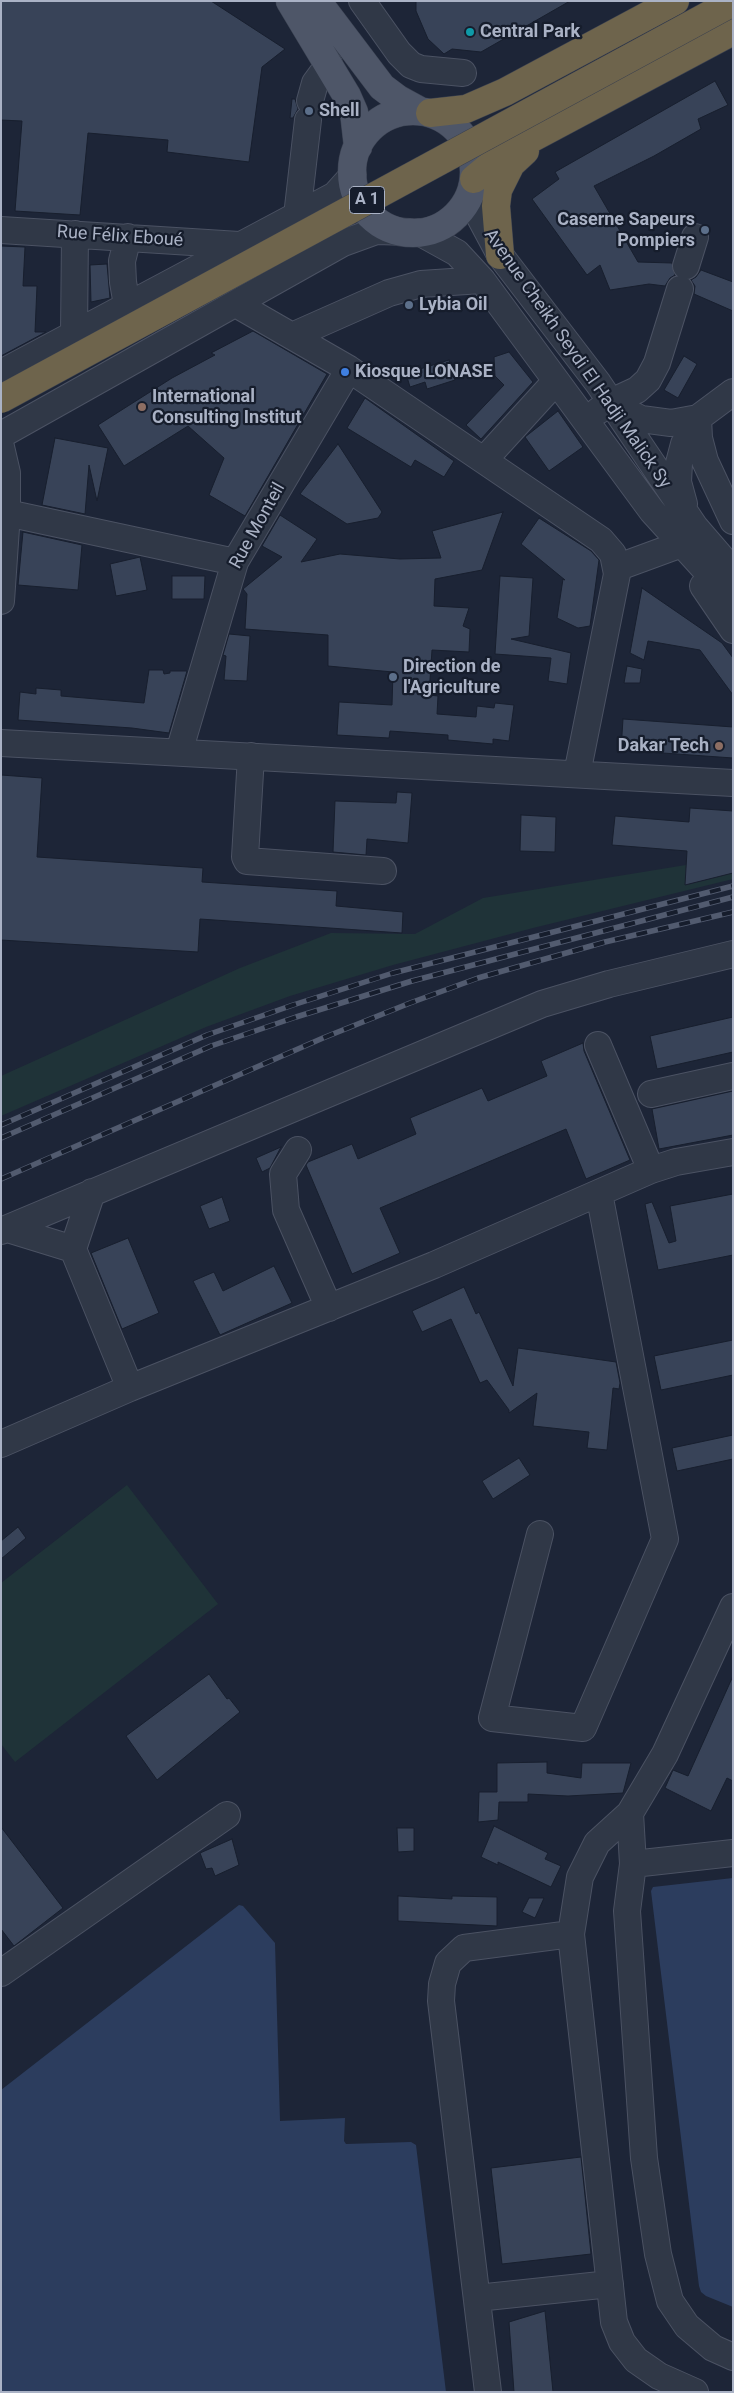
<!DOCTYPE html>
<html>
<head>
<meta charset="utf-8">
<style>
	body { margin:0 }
	#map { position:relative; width:734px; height:2393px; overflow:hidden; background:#1d2537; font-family:Roboto,sans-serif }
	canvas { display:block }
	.frame { position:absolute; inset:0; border:2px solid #aab2c5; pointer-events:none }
</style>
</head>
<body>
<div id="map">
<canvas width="734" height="2393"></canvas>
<div class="frame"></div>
</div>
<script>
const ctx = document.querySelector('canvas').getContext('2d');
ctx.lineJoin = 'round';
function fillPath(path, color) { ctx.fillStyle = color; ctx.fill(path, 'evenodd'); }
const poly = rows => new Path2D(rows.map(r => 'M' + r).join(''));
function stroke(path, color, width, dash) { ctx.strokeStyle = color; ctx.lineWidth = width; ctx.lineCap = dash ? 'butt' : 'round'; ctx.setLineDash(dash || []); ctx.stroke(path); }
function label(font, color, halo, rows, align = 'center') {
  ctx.font = font + ' Roboto,sans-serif'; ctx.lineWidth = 4.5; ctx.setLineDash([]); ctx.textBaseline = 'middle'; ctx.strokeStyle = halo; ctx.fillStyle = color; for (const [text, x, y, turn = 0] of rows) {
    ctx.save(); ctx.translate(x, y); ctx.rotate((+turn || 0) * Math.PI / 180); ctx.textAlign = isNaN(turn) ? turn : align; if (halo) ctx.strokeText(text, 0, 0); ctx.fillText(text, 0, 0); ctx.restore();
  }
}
const green = poly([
	[686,865,686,885,733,873,733,879,533,928,393,965,290,996,206,1027,1,1116,1,1076,240,968,331,933,415,934,483,898],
	[127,1485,218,1604,15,1762,1,1744,1,1583]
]);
const water = poly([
	[733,1878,733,2307,706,2296,701,2292,699,2286,651,1891,653,1887],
	[239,1905,243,1906,275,1943,280,2121,345,2118,344,2141,346,2144,411,2142,416,2145,446,2392,1,2392,1,2090]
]);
const building = poly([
	[1,1,211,1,285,49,262,67,249,162,167,152,168,140,88,133,80,215,15,211,22,121,1,120,1,1],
	[416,1,570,1,481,52,452,49,444,54,428,39,416,11,416,1],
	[715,81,728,105,698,119,701,129,654,156,594,186,638,262,672,263,675,275,670,278,665,286,649,284,610,290,600,265,587,275,532,199,559,179,555,172,715,81],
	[292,99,295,99,298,109,293,118,290,118,292,99],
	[1,246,25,247,23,286,37,286,35,332,46,332,1,356,1,246],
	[107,264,110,298,91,302,90,265,107,264],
	[701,270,733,282,733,311,694,294,695,286,691,280,696,277,701,270],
	[253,331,327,374,245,516,209,495,224,458,188,426,124,466,98,425,172,378,215,355,211,353,253,331],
	[509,352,533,382,481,439,466,425,504,385,495,376,494,357,509,352],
	[684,356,697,364,678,398,664,390,684,356],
	[449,360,455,380,427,389,425,382,410,387,405,370,420,365,420,369,449,360],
	[365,398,454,461,444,477,415,460,411,467,347,428,365,398],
	[558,411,583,447,549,471,525,437,558,411],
	[55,438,108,448,97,501,89,465,85,514,42,505,55,438],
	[338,444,382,512,378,518,347,524,300,494,338,444],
	[503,512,482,570,435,579,434,606,469,608,463,626,470,629,469,652,432,650,429,695,438,696,437,714,476,717,477,706,494,708,495,703,514,705,509,741,493,739,493,744,448,740,448,735,390,731,389,738,337,735,339,702,392,705,393,672,328,666,328,635,245,629,247,594,243,589,282,557,262,546,280,515,317,539,301,562,340,554,400,559,441,558,432,531,503,512],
	[539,518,591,551,599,560,590,626,578,628,557,618,563,579,565,580,521,544,539,518],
	[23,532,82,545,78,590,18,585,23,532],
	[140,557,147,590,116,596,110,564,140,557],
	[172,576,205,576,204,599,172,599,172,576],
	[500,576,533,578,529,636,511,639,571,653,567,684,548,681,551,658,495,654,500,576],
	[642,588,722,643,733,658,733,695,700,650,648,641,644,660,630,653,642,588],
	[229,634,250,636,247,681,224,680,226,656,223,655,229,634],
	[627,666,642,669,640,683,624,683,627,666],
	[149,670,163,670,164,674,170,673,170,671,187,671,169,733,132,728,18,720,20,692,36,694,36,688,61,690,61,696,144,703,149,670],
	[623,719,733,727,733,758,621,750,623,719],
	[1,775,42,778,37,857,203,868,202,882,337,891,336,906,403,912,402,933,200,919,198,952,1,940,1,775],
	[397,792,412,793,408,843,367,839,366,855,333,852,335,801,396,803,397,792],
	[690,808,733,811,733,873,685,885,687,851,612,845,615,816,689,822,690,808],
	[521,815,556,817,555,852,520,851,521,815],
	[733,1017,733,1052,657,1069,650,1036,733,1017],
	[583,1043,584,1051,630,1160,586,1179,566,1129,380,1208,400,1253,352,1274,306,1165,308,1162,352,1144,358,1159,416,1134,410,1118,482,1088,488,1101,547,1076,541,1061,583,1043],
	[733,1091,733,1135,659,1149,652,1109,733,1091],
	[281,1147,270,1168,262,1172,256,1158,281,1147],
	[733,1194,733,1255,658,1270,645,1204,652,1202,669,1243,676,1241,670,1206,733,1194],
	[222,1197,230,1221,209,1229,200,1206,222,1197],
	[128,1238,159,1313,122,1329,91,1253,128,1238],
	[274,1266,292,1303,220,1335,193,1281,214,1272,223,1291,274,1266],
	[464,1287,476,1314,479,1312,513,1386,518,1348,616,1362,620,1383,619,1389,613,1388,607,1450,587,1448,589,1432,533,1426,537,1393,509,1413,509,1410,487,1380,480,1383,451,1319,422,1332,412,1311,464,1287],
	[733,1340,733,1375,661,1390,654,1356,733,1340],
	[733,1435,733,1459,677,1471,672,1448,733,1435],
	[519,1458,530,1475,493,1499,482,1481,519,1458],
	[18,1527,26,1538,1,1559,1,1541,18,1527],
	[209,1674,227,1699,229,1698,240,1712,157,1780,126,1736,209,1674],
	[733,1676,733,1781,727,1778,711,1811,665,1788,673,1770,688,1776,733,1676],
	[547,1762,547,1773,581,1778,582,1763,631,1763,623,1793,568,1796,528,1794,528,1802,499,1802,498,1820,478,1822,479,1792,497,1792,497,1763,547,1762],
	[494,1826,548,1853,545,1859,561,1866,551,1887,498,1862,498,1865,481,1857,494,1826],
	[1,1827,63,1908,14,1946,1,1929,1,1827],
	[397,1828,414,1828,414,1851,398,1852,397,1828],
	[232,1839,239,1865,215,1876,212,1868,206,1869,200,1853,232,1839],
	[398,1896,452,1899,452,1896,497,1897,497,1926,398,1921,398,1896],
	[529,1898,544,1898,535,1918,522,1912,529,1898],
	[581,2157,591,2254,502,2264,491,2168,581,2157],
	[545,2311,553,2392,514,2392,509,2322,545,2311]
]);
const minor = poly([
	[362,1,399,53,411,65,421,69,463,73],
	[310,101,315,83,329,64],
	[472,188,476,210,500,255,598,383,695,527,733,571],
	[297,216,308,120],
	[1,230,239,245],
	[419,232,457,253,482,280,652,511,733,600],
	[686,266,695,237],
	[236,304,349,369,601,540,613,554,617,574,577,774],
	[127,305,123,282,122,261,128,237],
	[74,334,75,234],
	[292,336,389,293,421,284,482,280],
	[1,373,335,195,353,175],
	[619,400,629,413,641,419,671,423,698,418,733,392],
	[598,411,611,402,637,390,648,380,657,363,680,289],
	[698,418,699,438,705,461,733,521],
	[1,435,343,243,376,231,410,232],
	[1,447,7,473,7,513,1,601],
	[484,460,556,381],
	[684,504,678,482,679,463,684,444,698,418],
	[7,513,235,562],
	[616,568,676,546],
	[703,586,733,630],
	[1,743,733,783],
	[179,752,235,562,349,369],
	[251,756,245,857,247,861,383,871],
	[598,1045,651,1170],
	[651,1094,733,1076],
	[298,1150,283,1174,286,1210,329,1308],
	[8,1229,73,1249,92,1192],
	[1,1231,542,1004,609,984,733,954],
	[73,1249,130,1388],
	[1,1444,130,1388,434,1265,651,1170,676,1162,733,1152],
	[540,1534,492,1718,583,1728,665,1539,599,1193],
	[630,1813,633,1864,627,1911,644,2158,658,2254,670,2301,687,2326,713,2348,733,2357],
	[633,1864,733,1853],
	[1,1973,227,1815],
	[477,2298,610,2284],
	[488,2392,441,2001,442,1984,448,1963,464,1948,571,1934],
	[695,2392,659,2376,636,2360,622,2342,614,2322,571,1934,580,1877,597,1843,630,1813,665,1754,733,1607]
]);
const major = poly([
	[290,1,347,96,354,112,358,147],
	[317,1,382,87,398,99,420,111],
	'352 172a61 61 0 1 1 122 0a61 61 0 1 1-122 0Z'
]);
const highway = poly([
	[430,113,466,109,505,92,675,1],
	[474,179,508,151,733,31],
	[500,255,496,206,498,190,511,164,525,151]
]);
const rail = poly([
	[1,1125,207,1035,293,1005,393,973,733,886],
	[1,1138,211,1046,296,1017,412,981,733,897],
	[1,1179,323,1038,410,1003,478,978,605,942,733,912]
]);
const highwayBridge = poly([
	[1,399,733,2]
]);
const markers = [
	[470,32,5,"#0f9aa8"],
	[309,111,5,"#5c6f8a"],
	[705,230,5,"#5c6f8a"],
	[409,305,5,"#5c6f8a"],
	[345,372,5,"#3f7fe0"],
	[142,407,5,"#8d6e63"],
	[393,677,5,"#5c6f8a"],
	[719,746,5,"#8d6e63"]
];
const shields = [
	[367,200,35]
];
const shieldNames = [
	["A 1",367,200]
];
const poiNames = [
	["Central Park",480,32],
	["Shell",319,111],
	["Caserne Sapeurs",695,220,"right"],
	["Pompiers",695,241,"right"],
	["Lybia Oil",419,305],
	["Kiosque LONASE",355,372],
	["International",152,397],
	["Consulting Institut",152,418],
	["Direction de",403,667],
	["l'Agriculture",403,688],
	["Dakar Tech",709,746,"right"]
];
const streetNames = [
	["Rue Félix Eboué",120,237,4],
	["Avenue Cheikh Seydi El Hadji Malick Sy",577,359,55],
	["Rue Monteil",258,526,-61]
];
fillPath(green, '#1f3338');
fillPath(water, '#2c3d5e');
fillPath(building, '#384358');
stroke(building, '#181f2e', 1);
stroke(minor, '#4b5263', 28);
stroke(major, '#3a4151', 29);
stroke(highway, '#383f4f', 29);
stroke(minor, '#303847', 26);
stroke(major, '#4e5668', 28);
stroke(highway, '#6e644c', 28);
stroke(rail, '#525b6f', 5.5);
stroke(rail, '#161d2c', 4, [11]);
stroke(highwayBridge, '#383f4f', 29, []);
stroke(highwayBridge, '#6e644c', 28);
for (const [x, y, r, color] of markers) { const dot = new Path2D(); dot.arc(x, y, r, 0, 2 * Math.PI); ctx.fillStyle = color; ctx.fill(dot); stroke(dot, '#161d2c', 2); }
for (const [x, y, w] of shields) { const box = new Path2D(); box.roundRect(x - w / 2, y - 13.5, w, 27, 4); ctx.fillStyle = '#161d2c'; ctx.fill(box); stroke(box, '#aab2c5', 1); }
label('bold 16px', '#aab2c5', null, shieldNames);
label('bold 18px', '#aab2c5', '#161d2c', poiNames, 'left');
label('18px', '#aab2c5', '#161d2c', streetNames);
</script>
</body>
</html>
